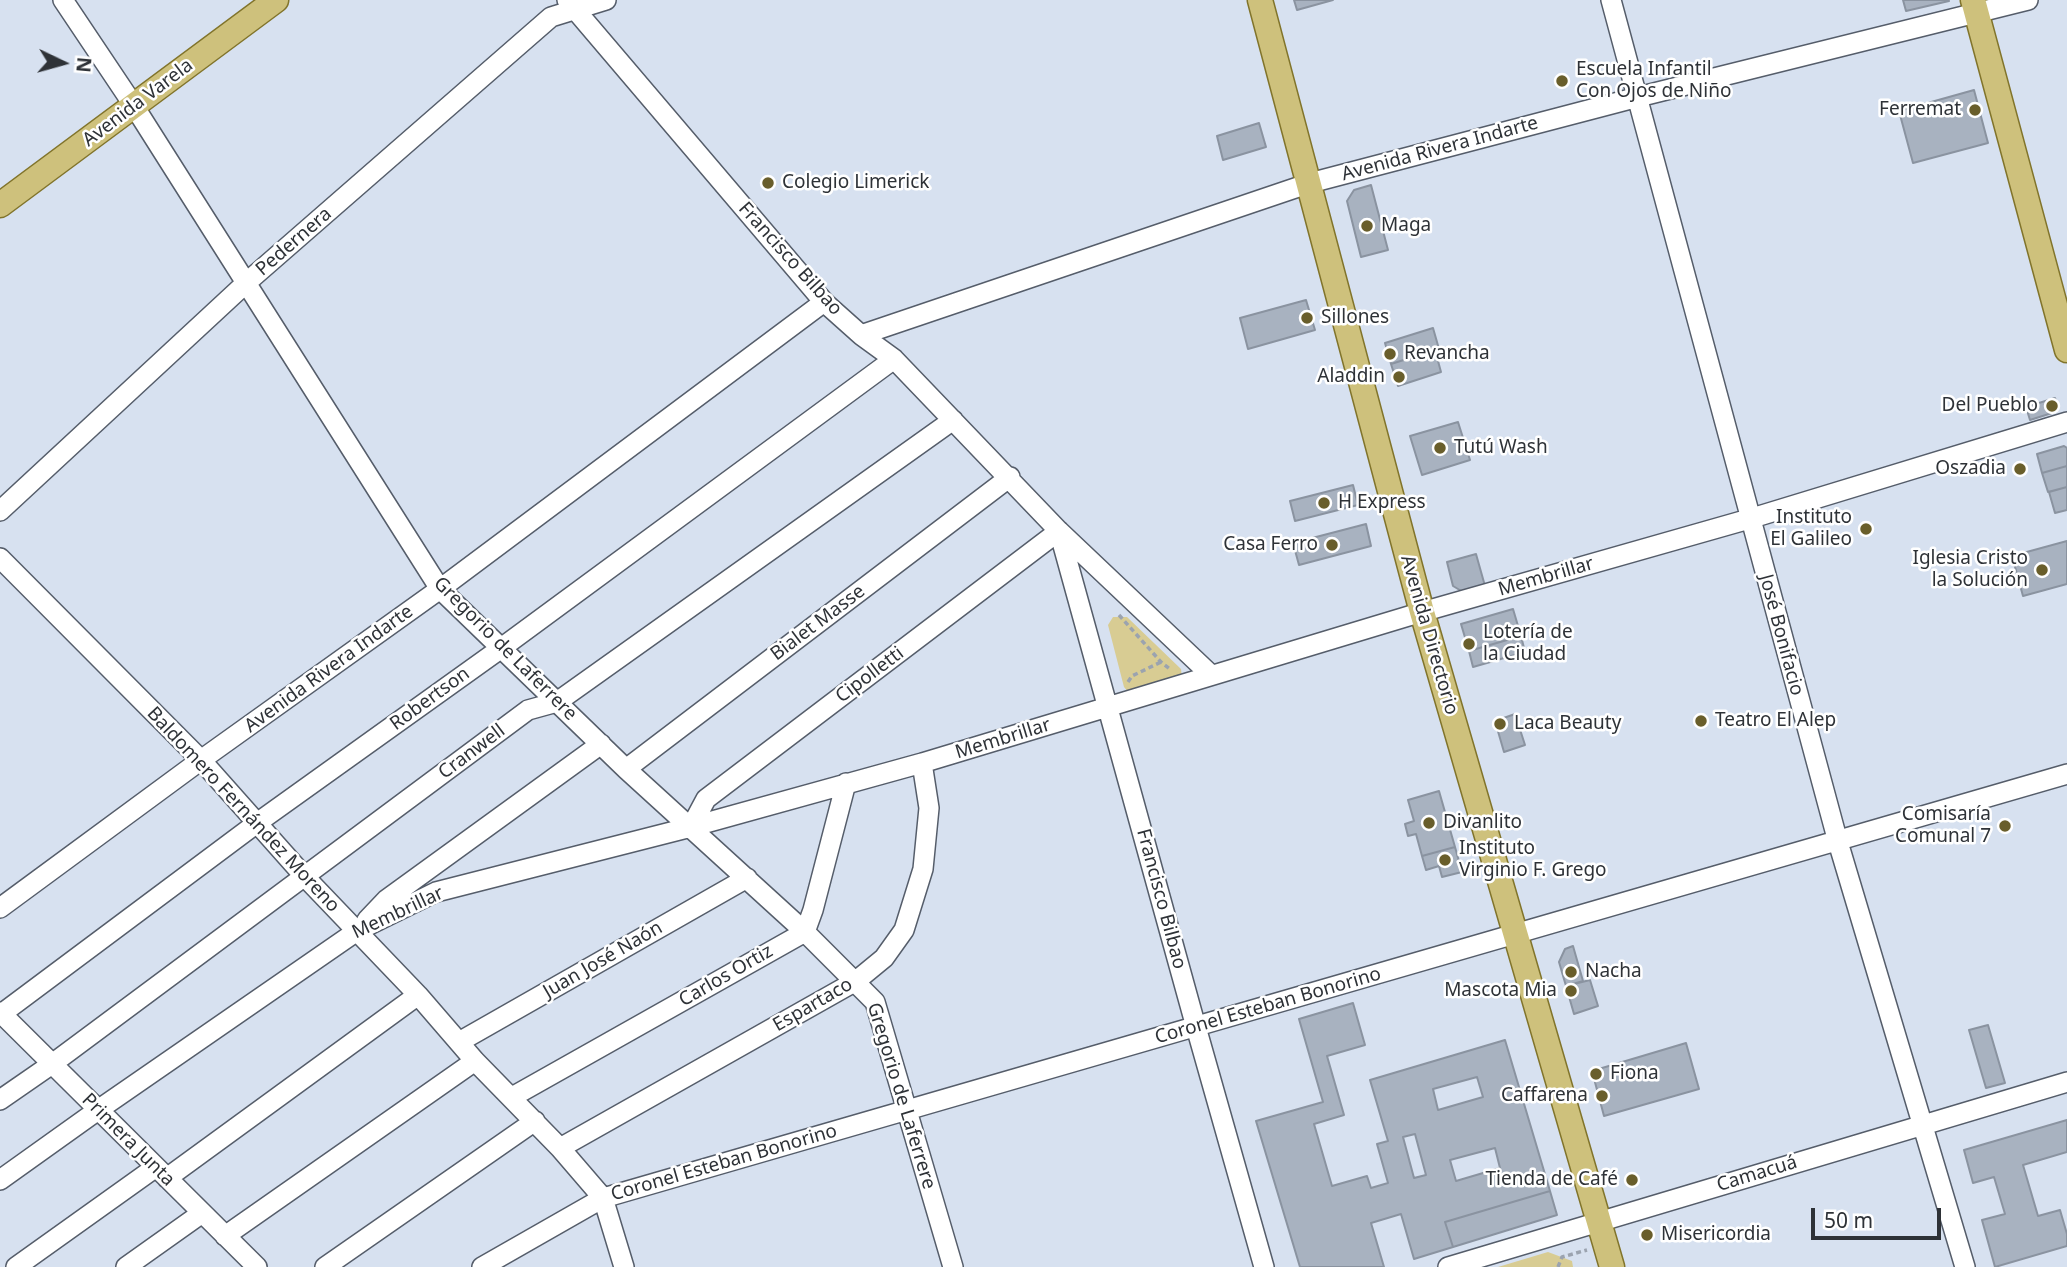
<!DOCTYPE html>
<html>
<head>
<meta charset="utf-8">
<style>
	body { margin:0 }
	#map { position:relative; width:2067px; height:1267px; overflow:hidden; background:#d7e1f0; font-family:"Noto Sans",sans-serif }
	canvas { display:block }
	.north { position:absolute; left:28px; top:28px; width:70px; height:70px; -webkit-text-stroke:5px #fff; paint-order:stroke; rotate:95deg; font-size:19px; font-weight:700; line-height:28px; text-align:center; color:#2e3237 }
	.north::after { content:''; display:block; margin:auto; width:24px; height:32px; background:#2e3237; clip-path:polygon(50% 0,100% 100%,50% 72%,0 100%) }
	.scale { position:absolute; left:1811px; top:1208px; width:130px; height:32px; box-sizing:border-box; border:4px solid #2e3237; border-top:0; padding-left:9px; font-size:21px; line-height:24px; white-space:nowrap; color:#2e3237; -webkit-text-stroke:5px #fff; paint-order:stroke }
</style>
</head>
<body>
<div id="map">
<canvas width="2067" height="1267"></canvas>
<div class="north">N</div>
<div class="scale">50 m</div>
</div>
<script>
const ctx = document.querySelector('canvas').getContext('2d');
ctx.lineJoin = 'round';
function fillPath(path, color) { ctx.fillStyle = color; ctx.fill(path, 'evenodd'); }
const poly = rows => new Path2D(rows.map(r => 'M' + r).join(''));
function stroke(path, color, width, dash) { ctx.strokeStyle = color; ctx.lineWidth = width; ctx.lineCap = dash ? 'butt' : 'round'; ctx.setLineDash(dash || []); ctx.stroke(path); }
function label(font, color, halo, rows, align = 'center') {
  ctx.font = font + ' "Noto Sans",sans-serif'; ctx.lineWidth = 5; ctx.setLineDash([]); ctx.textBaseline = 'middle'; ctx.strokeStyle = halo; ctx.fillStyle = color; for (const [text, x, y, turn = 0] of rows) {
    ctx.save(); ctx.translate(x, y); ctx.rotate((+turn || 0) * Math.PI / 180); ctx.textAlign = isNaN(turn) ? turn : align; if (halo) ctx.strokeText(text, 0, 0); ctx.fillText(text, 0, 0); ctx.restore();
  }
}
const green = poly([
	[1113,617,1127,617,1181,669,1182,678,1129,693,1124,687,1108,625],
	[1548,1252,1572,1261,1573,1267,1498,1267]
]);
const building = poly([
	[1294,0,1333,0,1297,10,1294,0],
	[1903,0,1948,0,1949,1,1906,11,1903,0],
	[1974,90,1988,143,1913,163,1899,111,1974,90],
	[1259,123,1266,147,1223,160,1217,136,1259,123],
	[1371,185,1388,250,1361,257,1347,201,1354,190,1371,185],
	[1306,300,1315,330,1248,349,1240,318,1306,300],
	[1433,328,1439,349,1391,364,1385,343,1433,328],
	[1435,350,1441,372,1398,386,1391,364,1435,350],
	[2055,398,2058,406,2052,413,2030,420,2026,407,2055,398],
	[1458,422,1470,460,1422,475,1410,436,1458,422],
	[2064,446,2067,448,2067,466,2042,473,2037,454,2064,446],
	[2067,466,2067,487,2048,492,2042,473,2067,466],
	[1353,485,1358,505,1295,521,1290,501,1353,485],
	[2067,487,2067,510,2055,513,2049,492,2067,487],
	[1366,524,1371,546,1299,565,1293,543,1366,524],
	[2067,541,2067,584,2023,596,2012,556,2067,541],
	[1476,554,1485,586,1463,592,1453,586,1447,562,1476,554],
	[1513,609,1521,636,1469,651,1461,624,1513,609],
	[1521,636,1525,652,1473,667,1469,651,1521,636],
	[1515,714,1525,745,1504,752,1495,721,1515,714],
	[1439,791,1455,847,1422,856,1416,834,1408,836,1405,824,1414,821,1408,800,1439,791],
	[1455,847,1462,872,1442,877,1439,866,1426,870,1422,856,1455,847],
	[1573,946,1583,981,1566,986,1559,962,1565,949,1573,946],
	[1590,980,1598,1006,1574,1014,1566,986,1590,980],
	[1353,1003,1365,1045,1327,1056,1344,1115,1314,1124,1332,1186,1367,1176,1371,1188,1388,1183,1377,1144,1388,1141,1370,1080,1505,1040,1550,1191,1445,1222,1453,1247,1414,1259,1401,1214,1371,1223,1384,1267,1300,1267,1256,1121,1323,1102,1299,1019,1353,1003],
	[1477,1077,1483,1097,1438,1110,1433,1089,1477,1077],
	[1415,1134,1426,1175,1414,1178,1403,1137,1415,1134],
	[1495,1148,1500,1168,1456,1181,1450,1160,1495,1148],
	[1988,1025,2005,1083,1986,1088,1969,1030,1988,1025],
	[1686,1043,1699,1089,1604,1116,1592,1071,1686,1043],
	[2067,1120,2067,1152,2023,1165,2038,1216,2060,1210,2067,1234,2067,1246,1995,1267,1982,1220,2005,1214,1994,1177,1973,1183,1964,1150,2067,1120],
	[1550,1191,1557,1215,1453,1247,1445,1222,1550,1191]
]);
const path = poly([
	[1119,615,1161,662,1171,670],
	[1128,682,1132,676,1161,662],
	[1558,1267,1562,1257,1587,1250]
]);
const minor = poly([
	[63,0,134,106,440,589,626,769,805,932,875,1002,953,1267],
	[567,0,824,302,861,335,894,359,1059,531,1211,675],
	[1611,0,1838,842,1965,1267],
	[861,335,1310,183,1638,97,2028,0],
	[0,511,246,283,551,17,606,0],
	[0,558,201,760,305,877,418,995,475,1061,560,1148,603,1198,624,1267],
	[626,769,1010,477],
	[691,827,706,799,1059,531,1196,1027,1264,1267],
	[0,908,201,760,440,589,824,302],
	[367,920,386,900,601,744],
	[0,1012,257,1267],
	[0,1015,257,823,500,649,894,359],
	[459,1042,747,878],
	[512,1097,805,932,813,910,846,783],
	[0,1100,52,1064,528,710,557,702,953,420],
	[560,1148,856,981,884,958,904,930,923,869,929,808,922,763],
	[167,1178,418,995],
	[0,1180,98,1110,357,931,436,892,691,827,922,763,1422,612,1749,519,2067,422],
	[225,1236,475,1061],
	[16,1267,156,1167],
	[126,1267,202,1213],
	[325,1267,535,1121],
	[482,1267,603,1198,2067,774],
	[1448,1267,2067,1082]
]);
const major = poly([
	[1260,0,1422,612,1612,1267],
	[1973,0,2067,350],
	[0,205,276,0]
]);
const markers = [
	[1562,81,7,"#695e2b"],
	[1975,110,7,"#695e2b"],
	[768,183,7,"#695e2b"],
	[1367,226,7,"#695e2b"],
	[1307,318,7,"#695e2b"],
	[1390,354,7,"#695e2b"],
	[1399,377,7,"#695e2b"],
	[2052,406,7,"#695e2b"],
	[1440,448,7,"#695e2b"],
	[2020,469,7,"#695e2b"],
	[1324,503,7,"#695e2b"],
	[1866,529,7,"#695e2b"],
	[1332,545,7,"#695e2b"],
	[2042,570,7,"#695e2b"],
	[1469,644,7,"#695e2b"],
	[1701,721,7,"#695e2b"],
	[1500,724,7,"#695e2b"],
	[1429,823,7,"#695e2b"],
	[2005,826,7,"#695e2b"],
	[1445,860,7,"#695e2b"],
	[1571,972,7,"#695e2b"],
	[1571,991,7,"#695e2b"],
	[1596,1074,7,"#695e2b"],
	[1602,1096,7,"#695e2b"],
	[1632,1180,7,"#695e2b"],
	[1647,1235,7,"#695e2b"]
];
const poiNames = [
	["Escuela Infantil",1576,70],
	["Con Ojos de Niño",1576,92],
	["Ferremat",1961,110,"right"],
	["Colegio Limerick",782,183],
	["Maga",1381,226],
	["Sillones",1321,318],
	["Revancha",1404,354],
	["Aladdin",1385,377,"right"],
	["Del Pueblo",2038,406,"right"],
	["Tutú Wash",1454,448],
	["Oszadia",2006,469,"right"],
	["H Express",1338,503],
	["Instituto",1852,518,"right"],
	["El Galileo",1852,540,"right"],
	["Casa Ferro",1318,545,"right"],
	["Iglesia Cristo",2028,559,"right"],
	["la Solución",2028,581,"right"],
	["Lotería de",1483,633],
	["la Ciudad",1483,655],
	["Teatro El Alep",1715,721],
	["Laca Beauty",1514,724],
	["Comisaría",1991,815,"right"],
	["Comunal 7",1991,837,"right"],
	["Divanlito",1443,823],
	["Instituto",1459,849],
	["Virginio F. Grego",1459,871],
	["Nacha",1585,972],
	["Mascota Mia",1557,991,"right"],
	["Fiona",1610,1074],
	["Caffarena",1588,1096,"right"],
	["Tienda de Café",1618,1180,"right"],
	["Misericordia",1661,1235]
];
const streetNames = [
	["Avenida Varela",138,103,-37],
	["Avenida Rivera Indarte",1440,149,-15],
	["Pedernera",294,242,-41],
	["Francisco Bilbao",790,259,48],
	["Membrillar",1546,577,-16],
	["Bialet Masse",818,623,-37],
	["Avenida Directorio",1429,635,74],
	["José Bonifacio",1781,635,75],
	["Gregorio de Laferrere",505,649,45],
	["Avenida Rivera Indarte",329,669,-36],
	["Cipolletti",870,675,-37],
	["Robertson",430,699,-36],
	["Membrillar",1003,739,-17],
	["Cranwell",472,752,-37],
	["Baldomero Fernández Moreno",243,810,47],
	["Francisco Bilbao",1161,899,75],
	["Membrillar",398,913,-25],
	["Juan José Naón",603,960,-30],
	["Carlos Ortiz",726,976,-30],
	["Espartaco",813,1005,-30],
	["Coronel Esteban Bonorino",1268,1006,-16],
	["Gregorio de Laferrere",901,1096,73],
	["Primera Junta",128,1140,45],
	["Coronel Esteban Bonorino",724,1163,-16],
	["Camacuá",1757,1174,-17]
];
fillPath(green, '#d8cc93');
fillPath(building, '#a8b2c0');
stroke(building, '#8a93a0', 2);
stroke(minor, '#555d6a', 22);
stroke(major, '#81742b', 27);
stroke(path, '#9ba3af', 3.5, [5, 3.5]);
stroke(minor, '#fff', 19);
stroke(major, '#cec17c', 24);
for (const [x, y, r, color] of markers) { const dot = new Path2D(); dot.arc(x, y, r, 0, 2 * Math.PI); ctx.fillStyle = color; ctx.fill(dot); stroke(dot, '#fff', 2.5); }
label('19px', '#2e3237', '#fff', poiNames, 'left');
label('19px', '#2e3237', '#fff', streetNames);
</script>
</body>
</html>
